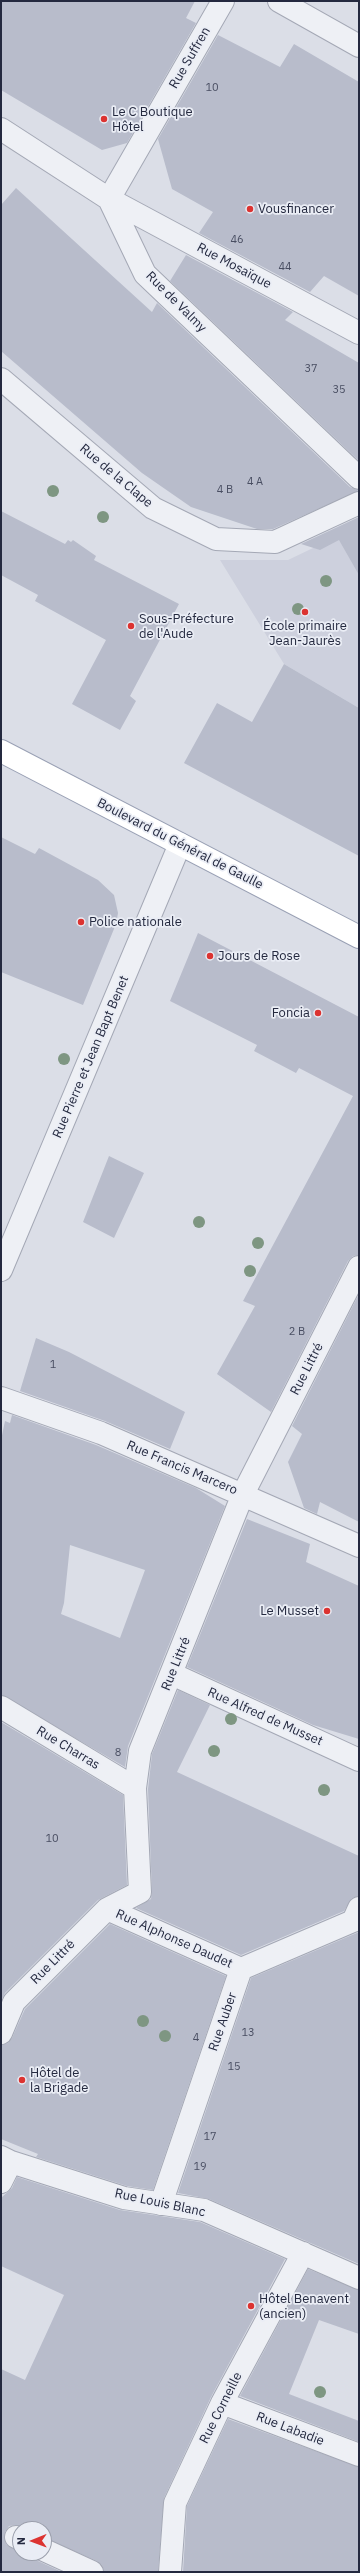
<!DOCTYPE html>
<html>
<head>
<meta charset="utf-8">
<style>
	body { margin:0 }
	#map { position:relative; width:360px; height:2573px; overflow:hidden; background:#dbdee7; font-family:"IBM Plex Sans",sans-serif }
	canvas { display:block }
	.frame { position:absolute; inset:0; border:2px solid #24293f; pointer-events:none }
	.north { position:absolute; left:12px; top:2521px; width:40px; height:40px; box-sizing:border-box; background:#eaedf5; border:1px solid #9b9fac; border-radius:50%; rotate:269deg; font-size:11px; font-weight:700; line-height:16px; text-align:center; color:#24293f }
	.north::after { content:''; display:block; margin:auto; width:14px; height:18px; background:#dc3331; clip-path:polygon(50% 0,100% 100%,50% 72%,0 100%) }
</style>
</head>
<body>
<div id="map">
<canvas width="360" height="2573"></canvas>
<div class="frame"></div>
<div class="north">N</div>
</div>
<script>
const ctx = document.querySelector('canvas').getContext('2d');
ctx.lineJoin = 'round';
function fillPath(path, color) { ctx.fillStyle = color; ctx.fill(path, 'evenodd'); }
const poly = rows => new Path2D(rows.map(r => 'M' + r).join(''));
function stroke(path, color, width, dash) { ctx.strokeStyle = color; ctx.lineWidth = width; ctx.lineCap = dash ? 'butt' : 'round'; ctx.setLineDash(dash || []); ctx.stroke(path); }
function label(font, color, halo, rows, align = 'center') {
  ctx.font = font + ' "IBM Plex Sans",sans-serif'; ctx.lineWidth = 3.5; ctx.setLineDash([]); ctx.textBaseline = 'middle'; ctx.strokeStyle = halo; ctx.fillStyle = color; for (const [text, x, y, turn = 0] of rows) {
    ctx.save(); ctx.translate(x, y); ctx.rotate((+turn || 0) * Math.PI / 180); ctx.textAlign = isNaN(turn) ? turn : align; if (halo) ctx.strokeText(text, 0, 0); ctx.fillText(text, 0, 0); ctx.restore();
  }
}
const built = poly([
	[359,526,359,708,284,664,220,560,288,560]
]);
const building = poly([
	[1,1,195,1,186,18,196,23,127,143,102,150,1,90],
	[218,35,280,67,294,44,359,82,359,296,324,276,310,292,199,233,213,212,172,189,158,139],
	[16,188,152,312,157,303,350,487,359,491,273,529,257,529,191,507,142,473,1,351,1,205],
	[186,255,293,312,285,320,359,363,359,461,170,281],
	[1,511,65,544,68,540,71,542,73,540,96,556,94,560,179,604,130,696,136,701,120,730,72,704,106,640,35,601,38,595,1,575],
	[359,517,359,575,339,540,320,550,301,544],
	[284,664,359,708,359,856,184,763,217,703,252,722],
	[1,837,35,854,39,848,98,880,114,895,118,913,116,924,83,1005,1,972],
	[198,933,359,1017,359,1255,353,1256,348,1261,271,1412,217,1374,255,1306,243,1301,353,1096,299,1068,296,1073,254,1051,257,1045,170,1001],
	[109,1156,144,1173,114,1238,83,1222],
	[359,1294,359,1522,320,1502,317,1514,304,1508,288,1462,302,1434,292,1426],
	[36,1338,69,1352,185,1412,170,1449,105,1421,20,1391],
	[12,1415,96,1445,196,1488,225,1506,128,1746,125,1767,1,1695,1,1440,5,1421,10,1423],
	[70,1545,145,1570,120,1638,61,1614,64,1603],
	[247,1519,310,1544,306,1562,359,1586,359,1739,313,1725,187,1667],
	[178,1690,210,1705,177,1772,359,1856,359,1896,352,1898,344,1911,241,1955,136,1908,151,1899,152,1892,148,1789,152,1754],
	[1,1722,123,1795,127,1885,98,1900,5,1993,1,2001],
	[110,1924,226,1976,153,2190,127,2186,36,2157,38,2154,1,2139,1,2045,8,2043,12,2038,25,2009],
	[359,1932,359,2264,209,2199,178,2193,251,1978],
	[17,2177,120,2210,200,2222,285,2259,211,2397,164,2498,158,2572,104,2572,102,2565,97,2561,44,2538,44,2529,27,2529,16,2525,9,2526,5,2532,6,2544,20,2553,32,2553,38,2561,62,2572,1,2572,1,2369,25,2380,64,2295,1,2266,1,2198,12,2188],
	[308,2269,359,2290,359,2334,319,2320,289,2394,359,2421,359,2442,240,2396],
	[228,2419,359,2467,359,2572,183,2572,187,2506]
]);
const minor = poly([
	[223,1,109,199,359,333],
	[279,1,359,46],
	[1,129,109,199,145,274,359,478],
	[1,379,153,508,216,539,275,542,359,503],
	[1,1270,180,844],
	[1,1398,101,1433,359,1546],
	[172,1674,359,1760],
	[1,1707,135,1788],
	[107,1909,241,1969],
	[1,2033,14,2002,107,1909,140,1892,135,1788,140,1751,243,1494,359,1267],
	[1,2157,11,2162,124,2198,204,2210,359,2278],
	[1,2182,11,2162],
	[161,2204,241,1969,353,1921,359,1908],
	[222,2403,359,2455],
	[16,2537,20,2539],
	[44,2550,92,2572],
	[170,2572,175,2503,222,2403,303,2253]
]);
const major = poly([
	[1,751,359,937]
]);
const trees = [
	[53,491],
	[103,517],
	[326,581],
	[298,609],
	[64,1059],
	[199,1222],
	[258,1243],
	[250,1271],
	[231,1719],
	[214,1751],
	[324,1790],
	[143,2021],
	[165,2036],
	[320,2392]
];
const markers = [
	[104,119,4,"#dc3331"],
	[250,209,4,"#dc3331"],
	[305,612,4,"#dc3331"],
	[131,626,4,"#dc3331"],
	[81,922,4,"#dc3331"],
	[210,956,4,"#dc3331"],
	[318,1013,4,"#dc3331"],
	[327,1611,4,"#dc3331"],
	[22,2080,4,"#dc3331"],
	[251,2306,4,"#dc3331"]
];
const numberNames = [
	["10",212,88],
	["46",237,240],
	["44",285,267],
	["37",311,369],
	["35",339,390],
	["4 A",255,482],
	["4 B",225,490],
	["2 B",297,1332],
	["1",53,1365],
	["8",118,1753],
	["10",52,1839],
	["13",248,2033],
	["4",196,2038],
	["15",234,2067],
	["17",210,2137],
	["19",200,2167]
];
const streetNames = [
	["Rue Suffren",190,58,-60],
	["Rue Mosaïque",234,266,28],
	["Rue de Valmy",176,302,45],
	["Rue de la Clape",116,476,40],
	["Boulevard du Général de Gaulle",180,844,27],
	["Rue Pierre et Jean Bapt Benet",91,1057,-67],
	["Rue Littré",307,1369,-63],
	["Rue Francis Marcero",182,1468,23],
	["Rue Littré",176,1664,-68],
	["Rue Alfred de Musset",265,1717,24],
	["Rue Charras",68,1748,31],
	["Rue Alphonse Daudet",174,1939,24],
	["Rue Littré",53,1962,-45],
	["Rue Auber",223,2022,-71],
	["Rue Louis Blanc",160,2203,12],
	["Rue Corneille",221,2408,-63],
	["Rue Labadie",290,2429,21]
];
const poiNames = [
	["Le C Boutique",112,112],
	["Hôtel",112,127],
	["Vousfinancer",258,209],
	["Sous-Préfecture",139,619],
	["de l'Aude",139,634],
	["École primaire",305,626,"center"],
	["Jean-Jaurès",305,641,"center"],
	["Police nationale",89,922],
	["Jours de Rose",218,956],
	["Foncia",310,1013,"right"],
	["Le Musset",319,1611,"right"],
	["Hôtel de",30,2073],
	["la Brigade",30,2088],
	["Hôtel Benavent",259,2299],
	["(ancien)",259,2314]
];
fillPath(built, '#cdd0dd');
fillPath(building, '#b8bccb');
stroke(minor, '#a4a8b5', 24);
stroke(major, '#99a0b4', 24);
stroke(minor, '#eef0f5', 22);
stroke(major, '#fff', 22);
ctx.fillStyle = '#7e9682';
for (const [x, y] of trees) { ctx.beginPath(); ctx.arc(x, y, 6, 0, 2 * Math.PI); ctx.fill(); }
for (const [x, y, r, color] of markers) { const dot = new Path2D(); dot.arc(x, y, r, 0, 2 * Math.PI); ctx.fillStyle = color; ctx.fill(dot); stroke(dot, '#eaedf5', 1.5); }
label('11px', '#494e62', null, numberNames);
label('13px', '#24293f', '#eaedf5', streetNames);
label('13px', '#24293f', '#eaedf5', poiNames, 'left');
</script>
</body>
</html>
